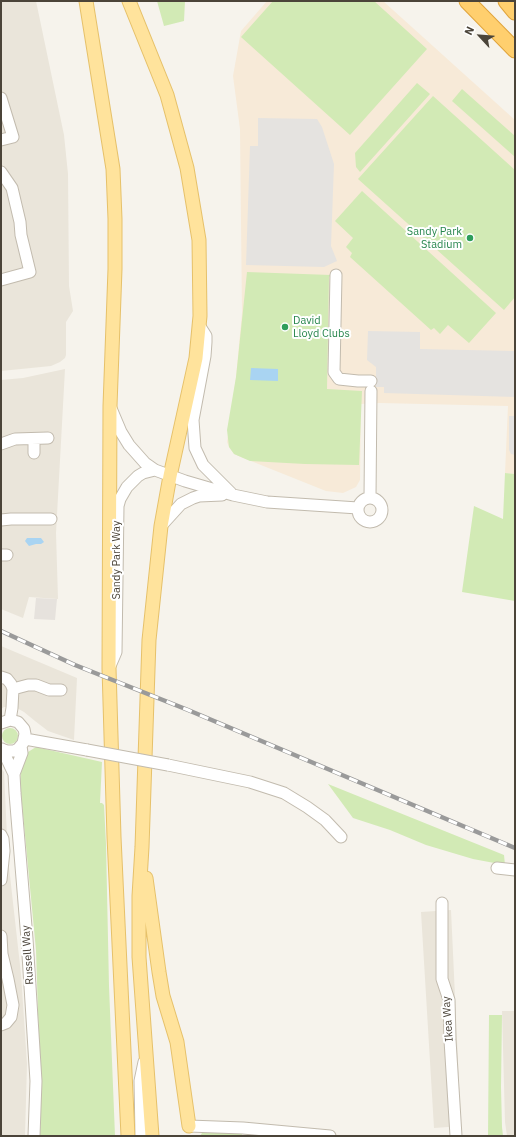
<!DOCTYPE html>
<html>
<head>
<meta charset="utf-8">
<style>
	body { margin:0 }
	#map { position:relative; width:516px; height:1137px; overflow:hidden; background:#f6f3ec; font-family:"IBM Plex Sans",sans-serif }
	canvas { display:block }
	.frame { position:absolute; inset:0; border:2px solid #4b4439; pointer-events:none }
	.north { position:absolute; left:460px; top:16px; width:40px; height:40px; -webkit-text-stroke:3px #fff; paint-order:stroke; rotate:296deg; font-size:11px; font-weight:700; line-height:16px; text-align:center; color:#4b4439 }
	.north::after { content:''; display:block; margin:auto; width:14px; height:18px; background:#4b4439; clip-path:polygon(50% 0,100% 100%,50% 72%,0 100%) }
</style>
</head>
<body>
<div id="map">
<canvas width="516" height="1137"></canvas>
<div class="frame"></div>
<div class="north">N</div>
</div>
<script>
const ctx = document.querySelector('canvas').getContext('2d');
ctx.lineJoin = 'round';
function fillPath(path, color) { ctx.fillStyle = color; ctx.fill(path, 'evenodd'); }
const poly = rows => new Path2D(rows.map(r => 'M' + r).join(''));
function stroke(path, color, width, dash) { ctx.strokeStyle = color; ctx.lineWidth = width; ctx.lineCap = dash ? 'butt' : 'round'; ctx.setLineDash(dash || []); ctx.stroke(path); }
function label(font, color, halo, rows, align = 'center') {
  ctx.font = font + ' "IBM Plex Sans",sans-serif'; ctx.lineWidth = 4; ctx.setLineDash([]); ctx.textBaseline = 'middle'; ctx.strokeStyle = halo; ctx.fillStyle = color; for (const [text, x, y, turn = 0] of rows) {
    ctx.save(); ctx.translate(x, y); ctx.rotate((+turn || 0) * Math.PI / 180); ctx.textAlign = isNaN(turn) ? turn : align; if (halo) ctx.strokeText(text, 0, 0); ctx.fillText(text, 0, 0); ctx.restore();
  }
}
const residential = poly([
	[1,1,36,1,64,135,68,174,69,286,73,311,66,322,66,355,65,358,60,362,51,366,1,371],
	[65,369,56,533,58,599,29,597,23,618,1,609,1,380,23,378],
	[1,646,77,678,74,740,48,731,35,721,24,712,15,707,4,707,1,709],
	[1,768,4,772,8,858,21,974,27,1064,25,1136,1,1136],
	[451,910,461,1126,434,1128,421,912],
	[502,1011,515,1011,515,1136,507,1136,505,1122]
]);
const commercial = poly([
	[267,1,383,1,515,120,515,474,505,473,508,406,380,403,361,404,360,480,356,487,343,493,326,491,241,457,234,454,229,447,227,442,236,377,242,313,240,129,233,76,241,31]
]);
const industrial = poly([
	[36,598,57,599,55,620,34,619]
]);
const green = poly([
	[157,1,185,1,184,21,164,26],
	[273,1,374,1,427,49,350,135,241,37],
	[417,83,430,94,360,172,356,167,355,153],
	[462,89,515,136,515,157,452,101],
	[433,96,515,170,515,297,504,310,358,179],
	[362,191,496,313,469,343,448,325,440,334,434,328,431,330,350,257,352,253,346,247,353,238,335,221],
	[247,272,331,275,329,277,327,389,362,391,359,465,305,464,250,461,234,454,229,447,227,430,236,377],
	[505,473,515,474,515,601,462,592,474,506,503,519],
	'2 736a8 8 0 1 1 16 0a8 8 0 1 1-16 0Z',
	[36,747,102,762,100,803,102,803,104,805,106,844,109,986,115,1136,40,1136,41,1109,36,950,20,783,21,771,24,759,28,752],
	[328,784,504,855,505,865,473,859,426,845,390,830,353,818],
	[489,1015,502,1015,501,1087,502,1127,503,1136,488,1136],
	[240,1132,242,1133,242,1136,200,1136,202,1133]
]);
const parking = poly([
	[258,118,317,119,322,127,334,164,331,246,337,261,324,267,246,265,250,146,258,146],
	[368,331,420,332,420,349,515,351,515,397,384,393,384,387,376,387,376,367,367,360],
	[509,416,515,416,515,455,511,454,509,450]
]);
const water = poly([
	[251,368,278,369,278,381,250,380],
	[27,538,41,538,44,542,41,544,36,544,29,546,25,541]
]);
const minor = poly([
	[1,98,13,137,1,140],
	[1,172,12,188,20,222,21,235,30,272,1,280],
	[336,275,334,372,339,379,358,381,371,381],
	[199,325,206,336,206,342,205,356,193,420,195,448,203,465,231,493],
	[110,406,121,432,129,445,145,463,155,470,185,481,233,495,267,502,358,508],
	[1,444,15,439,48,438],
	[34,453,34,439],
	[370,497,371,391],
	'358 510a12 12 0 1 1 24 0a12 12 0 1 1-24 0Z',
	[1,520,11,519,51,519],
	[161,526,181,504,193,498,199,496,222,495],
	[1,555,7,555],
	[110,666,116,652,118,506,120,499,127,487,138,476,143,473,155,470],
	[1,677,7,679,11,684,13,689,12,708,10,720],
	[13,689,28,685,36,685,49,690,61,690],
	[1,723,10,720,18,722,24,729,25,734,23,743,18,749,14,751,7,751,1,749],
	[25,739,87,750],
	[2,749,14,774,15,793,27,939,36,1081,34,1136],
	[168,765,250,782,284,793,307,807,325,820,341,837],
	[14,774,22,753,21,746],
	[1,835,3,839,4,851,1,880],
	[497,868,515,870],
	[442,903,442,979,449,1000,450,1040,456,1136],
	[1,936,2,954,8,979,13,1005,11,1017,6,1023,1,1025],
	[189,1126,243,1128,330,1136],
	[141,1136,140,1081,144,1062]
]);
const major = poly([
	[86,1,113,169,115,219,115,269,110,406,109,668,114,837,128,1136],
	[129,1,167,95,187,168,199,240,200,316,196,358,170,476,161,526,149,640,142,847,139,896,139,957,152,1136],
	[146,878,159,972,163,996,177,1042,189,1126]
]);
const highway = poly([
	[467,1,515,50],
	[506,1,515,12]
]);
const rail = poly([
	[1,631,75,665,188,710,515,848]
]);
const minorBridge = poly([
	[87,750,168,765]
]);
const markers = [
	[470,238,4,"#2e9e5b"],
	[285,327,4,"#2e9e5b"]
];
const leisureNames = [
	["Sandy Park",462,232],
	["Stadium",462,245],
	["David",293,321,"left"],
	["Lloyd Clubs",293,334,"left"]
];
const streetNames = [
	["Sandy Park Way",117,560,-90],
	["Russell Way",28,955,-94],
	["Ikea Way",448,1019,-94]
];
fillPath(residential, '#eae5da');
fillPath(commercial, '#f7ead8');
fillPath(industrial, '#e6e2dd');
fillPath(green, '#d2eab5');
fillPath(parking, '#e5e3e0');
fillPath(water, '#a9d4f2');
stroke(minor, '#c2bbae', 13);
stroke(major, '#e6c16a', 15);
stroke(highway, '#e0a43c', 17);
stroke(minor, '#fff', 11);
stroke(major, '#ffe39c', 13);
stroke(highway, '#ffcf6e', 15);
stroke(rail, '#9a9a9a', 4.5);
stroke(rail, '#fff', 3, [9]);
stroke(minorBridge, '#c2bbae', 13, []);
stroke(minorBridge, '#fff', 11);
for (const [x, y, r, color] of markers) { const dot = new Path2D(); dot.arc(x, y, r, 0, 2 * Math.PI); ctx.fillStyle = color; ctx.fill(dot); stroke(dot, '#fff', 1.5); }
label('11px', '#27864d', '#fff', leisureNames, 'right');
label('11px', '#4b4439', '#fff', streetNames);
</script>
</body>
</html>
